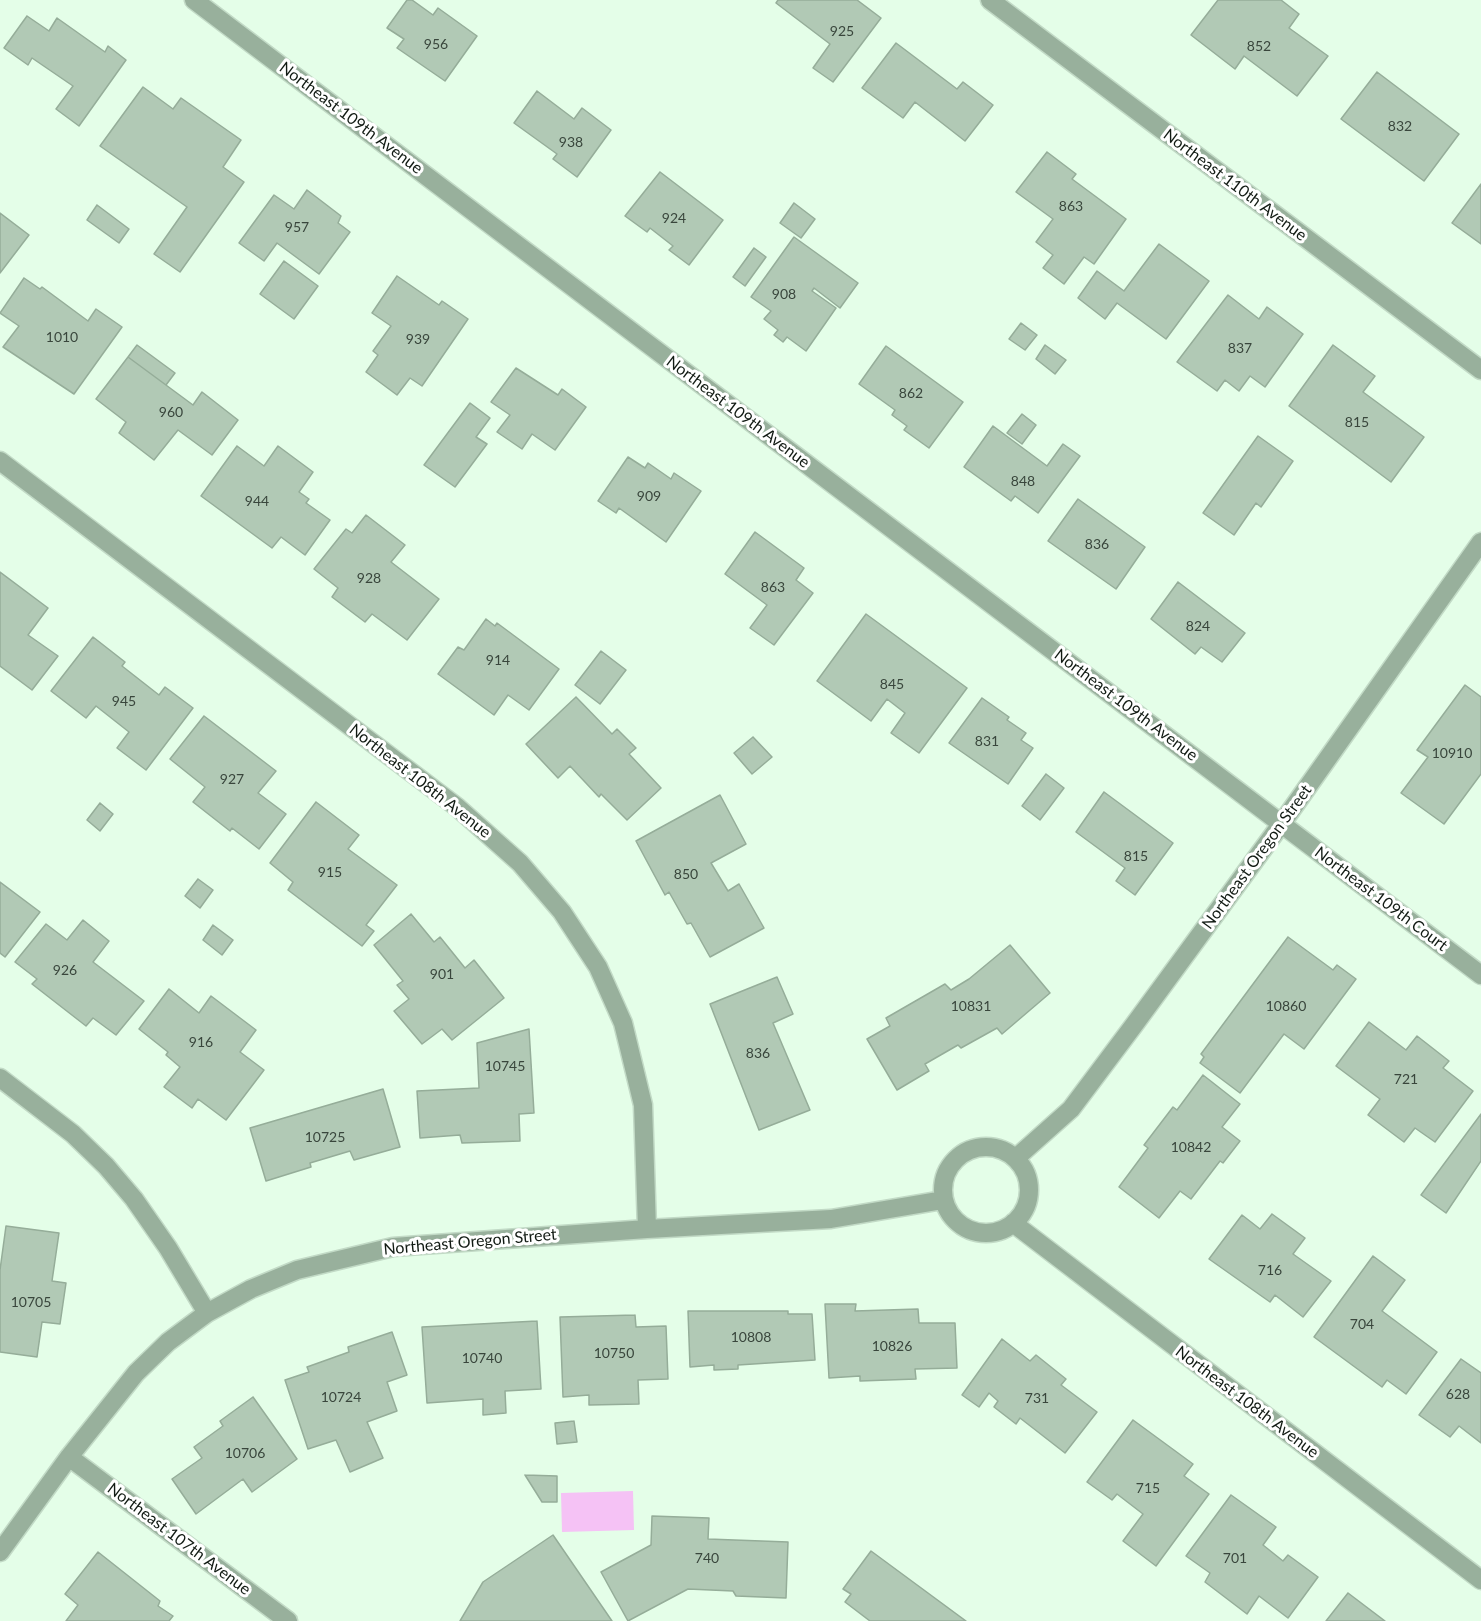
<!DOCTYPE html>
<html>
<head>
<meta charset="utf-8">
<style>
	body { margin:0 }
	canvas { display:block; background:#e4fee8 }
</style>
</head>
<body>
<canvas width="1481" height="1621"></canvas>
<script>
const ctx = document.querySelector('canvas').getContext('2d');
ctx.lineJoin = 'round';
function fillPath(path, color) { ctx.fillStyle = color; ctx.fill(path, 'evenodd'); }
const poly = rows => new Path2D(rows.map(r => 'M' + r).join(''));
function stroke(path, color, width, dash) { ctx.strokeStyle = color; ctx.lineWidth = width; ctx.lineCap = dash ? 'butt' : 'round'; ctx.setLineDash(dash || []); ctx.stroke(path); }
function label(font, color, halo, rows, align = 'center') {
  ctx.font = font + ' Lato,sans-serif'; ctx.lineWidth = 6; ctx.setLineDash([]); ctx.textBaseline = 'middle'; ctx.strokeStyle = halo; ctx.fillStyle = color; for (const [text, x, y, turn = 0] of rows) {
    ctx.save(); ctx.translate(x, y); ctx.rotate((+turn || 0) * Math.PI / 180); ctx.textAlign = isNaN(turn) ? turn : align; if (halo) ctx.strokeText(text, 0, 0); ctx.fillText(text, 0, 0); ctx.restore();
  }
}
const water = poly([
	[633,1491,634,1530,562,1532,561,1493]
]);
const building = poly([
	[407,0,412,0,433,15,438,8,477,36,445,81,397,48,404,39,387,28,407,0],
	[778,0,857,0,881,18,833,82,813,68,830,44,776,3,778,0],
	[1218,0,1281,0,1299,14,1289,28,1328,56,1297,96,1244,56,1235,69,1191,35,1218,0],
	[27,16,49,31,57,18,105,52,108,46,126,60,79,126,56,109,73,86,32,58,28,65,4,48,27,16],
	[896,43,957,89,963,82,993,105,965,141,915,102,903,118,862,88,896,43],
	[1377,72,1459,134,1424,181,1341,119,1377,72],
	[143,87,173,109,181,98,241,140,223,167,244,182,180,272,154,254,187,207,100,146,143,87],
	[537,91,574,119,582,108,611,130,577,177,553,159,557,154,514,123,537,91],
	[1047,152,1076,174,1072,179,1126,219,1094,264,1084,257,1064,284,1043,268,1053,255,1036,242,1053,219,1016,192,1047,152],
	[660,172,723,220,689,265,669,250,673,246,650,228,647,232,625,216,660,172],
	[1481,184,1481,244,1452,223,1481,184],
	[307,190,341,216,338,223,350,232,319,274,277,243,264,261,239,243,274,195,294,209,307,190],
	[794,203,815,219,801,238,780,223,794,203],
	[97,205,129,229,119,243,87,220,97,205],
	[0,213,29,235,0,273,0,213],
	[794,237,858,283,840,308,814,288,812,291,836,308,806,351,787,337,783,342,774,335,778,330,764,319,771,311,751,297,794,237],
	[1159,244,1209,281,1166,339,1117,303,1105,319,1078,298,1097,271,1124,291,1159,244],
	[754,248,766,257,745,286,733,277,754,248],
	[284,261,318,286,294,319,260,294,284,261],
	[397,276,439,305,442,301,468,319,422,386,410,378,397,395,366,372,378,355,373,351,391,326,372,313,397,276],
	[24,278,40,289,42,287,88,321,96,309,122,327,74,394,3,347,19,326,0,313,24,278],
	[1228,295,1259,319,1267,307,1303,334,1265,387,1250,376,1239,391,1225,380,1217,391,1177,362,1228,295],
	[1021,323,1037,335,1025,350,1009,339,1021,323],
	[137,345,175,373,166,385,128,357,137,345],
	[1045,345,1066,360,1055,374,1036,359,1045,345],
	[1333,345,1375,376,1363,392,1424,437,1391,482,1289,406,1333,345],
	[886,346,963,402,929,448,904,430,907,426,892,415,895,410,859,384,886,346],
	[128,357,193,405,202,392,238,420,212,455,178,430,154,460,119,433,126,422,96,399,128,357],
	[516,368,558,395,562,389,586,407,555,450,532,434,522,449,497,432,510,415,491,402,516,368],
	[470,403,490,418,476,437,487,444,455,487,424,465,470,403],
	[1022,414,1036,425,1022,444,1007,433,1022,414],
	[993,426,1047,466,1063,444,1080,456,1038,513,1015,496,1011,501,964,467,993,426],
	[1258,436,1293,461,1261,507,1256,503,1234,535,1203,513,1258,436],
	[237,446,264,466,278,446,313,472,299,492,309,499,306,503,330,520,305,555,281,537,272,548,201,496,237,446],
	[628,457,645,468,648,463,671,479,674,473,701,491,666,542,619,508,616,513,598,501,628,457],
	[1078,499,1145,547,1116,589,1048,541,1078,499],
	[366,515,405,545,391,562,439,599,407,640,372,614,365,622,332,597,338,588,314,569,346,529,352,533,366,515],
	[755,532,804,568,796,580,813,593,774,645,750,628,767,605,725,574,755,532],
	[0,572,48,608,28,635,58,656,32,690,0,666,0,572],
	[1178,582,1245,633,1222,662,1201,647,1195,654,1151,619,1178,582],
	[866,614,967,688,919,753,891,733,905,713,887,699,871,721,817,681,866,614],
	[486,619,495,626,497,623,559,669,529,710,508,695,494,715,438,674,458,647,464,650,486,619],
	[93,637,125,662,122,666,159,695,165,687,193,708,146,770,117,748,129,732,96,706,86,718,51,691,93,637],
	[601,651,626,670,600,704,575,685,601,651],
	[1465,685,1481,697,1481,774,1444,824,1401,793,1428,757,1417,750,1465,685],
	[576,697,612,734,617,729,636,748,629,754,661,788,627,820,601,794,599,797,570,766,558,778,526,744,576,697],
	[982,698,1009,717,1007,720,1026,733,1021,740,1033,748,1008,784,949,743,982,698],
	[204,716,276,771,258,793,286,814,259,849,232,828,230,831,193,802,205,787,170,759,204,716],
	[753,737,772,757,752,774,734,753,753,737],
	[1046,774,1064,788,1040,820,1022,806,1046,774],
	[1104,792,1173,843,1135,895,1116,881,1125,868,1076,832,1104,792],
	[720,795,746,844,711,863,728,891,739,884,764,928,710,957,691,923,687,924,669,892,665,895,636,841,720,795],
	[316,802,359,835,348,849,397,885,366,925,374,931,362,946,288,890,293,882,270,863,316,802],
	[100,803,113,814,100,831,87,820,100,803],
	[198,879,213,890,200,908,185,896,198,879],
	[0,882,40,912,5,957,0,953,0,882],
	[411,914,434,942,440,937,465,968,474,960,504,998,452,1040,442,1029,422,1044,394,1011,409,999,397,985,403,981,374,945,411,914],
	[83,920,109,941,93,962,144,1001,116,1035,93,1018,86,1026,32,984,37,979,15,962,46,924,67,940,83,920],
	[213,925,233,940,222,955,203,940,213,925],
	[1288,937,1333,970,1337,965,1356,979,1304,1049,1284,1034,1240,1093,1200,1063,1204,1057,1201,1054,1288,937],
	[1010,945,1050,993,1002,1034,997,1028,961,1048,958,1045,925,1064,929,1071,897,1090,867,1039,890,1026,886,1018,945,984,951,990,969,979,1010,945],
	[777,977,793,1014,773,1023,810,1110,759,1130,710,1004,777,977],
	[169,989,199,1013,211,996,256,1030,240,1052,264,1070,226,1120,198,1099,192,1108,164,1087,180,1067,166,1055,168,1052,139,1029,169,989],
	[1369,1022,1406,1050,1417,1036,1449,1061,1443,1068,1473,1091,1435,1142,1415,1128,1404,1142,1368,1115,1380,1099,1336,1066,1369,1022],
	[529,1029,534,1113,519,1114,520,1141,462,1143,460,1135,420,1138,417,1091,479,1088,477,1043,529,1029],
	[1203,1075,1240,1104,1222,1127,1240,1141,1223,1163,1220,1161,1191,1199,1180,1191,1159,1218,1119,1187,1148,1148,1144,1145,1173,1107,1177,1110,1203,1075],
	[383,1089,400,1147,354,1160,350,1151,310,1163,311,1167,266,1181,250,1128,383,1089],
	[1481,1114,1481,1161,1446,1213,1421,1195,1481,1114],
	[1272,1214,1305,1238,1293,1254,1331,1281,1303,1317,1275,1295,1270,1302,1209,1259,1242,1215,1260,1229,1272,1214],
	[6,1226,59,1233,52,1281,66,1283,60,1324,42,1322,37,1357,0,1352,0,1270,6,1226],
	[1373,1256,1405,1280,1382,1311,1437,1352,1406,1394,1387,1380,1382,1387,1314,1337,1373,1256],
	[825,1304,856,1304,855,1311,918,1309,919,1323,955,1323,957,1368,915,1369,916,1379,860,1381,860,1376,829,1378,825,1304],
	[688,1311,788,1311,788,1314,812,1314,815,1360,738,1365,738,1369,714,1370,714,1365,690,1367,688,1311],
	[635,1315,636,1327,666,1326,668,1379,638,1380,639,1404,589,1405,589,1395,563,1397,560,1317,635,1315],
	[537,1321,541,1389,505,1391,506,1413,483,1415,483,1399,427,1403,422,1327,537,1321],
	[392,1332,407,1375,387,1382,397,1411,367,1422,383,1458,350,1472,336,1440,308,1449,285,1380,309,1372,307,1367,349,1352,348,1347,392,1332],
	[1002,1339,1030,1361,1036,1355,1066,1379,1061,1385,1097,1412,1065,1453,1020,1418,1016,1424,994,1407,998,1401,989,1393,979,1407,962,1395,1002,1339],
	[1461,1359,1481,1373,1481,1443,1459,1426,1450,1437,1419,1415,1461,1359],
	[253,1397,297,1459,252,1492,243,1479,196,1514,172,1479,202,1458,194,1447,223,1426,220,1421,253,1397],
	[1133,1420,1193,1464,1184,1476,1209,1494,1156,1566,1123,1541,1143,1514,1117,1494,1112,1500,1087,1482,1133,1420],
	[574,1421,577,1442,557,1444,555,1423,574,1421],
	[525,1475,557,1476,557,1502,542,1502,525,1475],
	[1231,1495,1276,1527,1263,1545,1283,1561,1288,1555,1318,1577,1288,1618,1259,1596,1247,1614,1205,1582,1210,1573,1186,1556,1231,1495],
	[652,1516,709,1518,708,1539,788,1542,786,1598,736,1596,733,1591,688,1589,628,1621,601,1572,651,1545,652,1516],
	[553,1535,612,1621,460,1621,483,1582,553,1535],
	[871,1551,966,1621,870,1621,845,1602,851,1594,843,1589,871,1551],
	[98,1552,160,1601,158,1606,173,1616,169,1621,66,1621,78,1605,65,1594,98,1552],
	[1348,1593,1385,1621,1326,1621,1348,1593]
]);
const street = poly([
	[194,0,1481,975],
	[990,0,1481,370],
	[0,461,457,807,520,863,562,912,598,967,623,1023,643,1105,647,1229],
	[0,1078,73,1134,106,1166,134,1199,168,1248,207,1313],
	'943 1190a43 43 0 1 1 86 0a43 43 0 1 1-86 0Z',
	[1016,1158,1071,1109,1134,1025,1282,823,1481,542],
	[1013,1223,1481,1580],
	[69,1457,288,1621],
	[0,1552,69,1457,136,1373,168,1342,207,1313,251,1289,297,1270,393,1247,647,1229,831,1219,943,1200]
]);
const numberNames = [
	["925",842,31],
	["956",436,44],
	["852",1259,46],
	["832",1400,126],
	["938",571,142],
	["863",1071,206],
	["924",674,218],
	["957",297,227],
	["908",784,294],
	["1010",62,337],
	["939",418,339],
	["837",1240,348],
	["862",911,393],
	["960",171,412],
	["815",1357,422],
	["848",1023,481],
	["909",649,496],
	["944",257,501],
	["836",1097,544],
	["928",369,578],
	["863",773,587],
	["824",1198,626],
	["914",498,660],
	["845",892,684],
	["945",124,701],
	["831",987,741],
	["10910",1452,753],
	["927",232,779],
	["815",1136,856],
	["915",330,872],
	["850",686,874],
	["926",65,970],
	["901",442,974],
	["10831",971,1006],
	["10860",1286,1006],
	["916",201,1042],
	["836",758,1053],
	["10745",505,1066],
	["721",1406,1079],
	["10725",325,1137],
	["10842",1191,1147],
	["716",1270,1270],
	["10705",31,1302],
	["704",1362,1324],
	["10808",751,1337],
	["10826",892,1346],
	["10750",614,1353],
	["10740",482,1358],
	["628",1458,1394],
	["10724",341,1397],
	["731",1037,1398],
	["10706",245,1453],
	["715",1148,1488],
	["740",707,1558],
	["701",1235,1558]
];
const streetNames = [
	["Northeast 109th Avenue",351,118,37],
	["Northeast 110th Avenue",1235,185,37],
	["Northeast 109th Avenue",738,412,37],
	["Northeast 109th Avenue",1126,705,37],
	["Northeast 108th Avenue",420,781,38],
	["Northeast Oregon Street",1257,857,-54],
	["Northeast 109th Court",1381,899,37],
	["Northeast Oregon Street",470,1242,-5],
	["Northeast 108th Avenue",1247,1402,37],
	["Northeast 107th Avenue",179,1539,37]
];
fillPath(water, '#f5c2f5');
fillPath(building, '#b1c9b5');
stroke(building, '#95ad99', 1.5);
stroke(street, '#c2dac6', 21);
stroke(street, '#98b09c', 18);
label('14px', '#39463c', null, numberNames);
label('16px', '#111a13', '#fff', streetNames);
</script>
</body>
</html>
